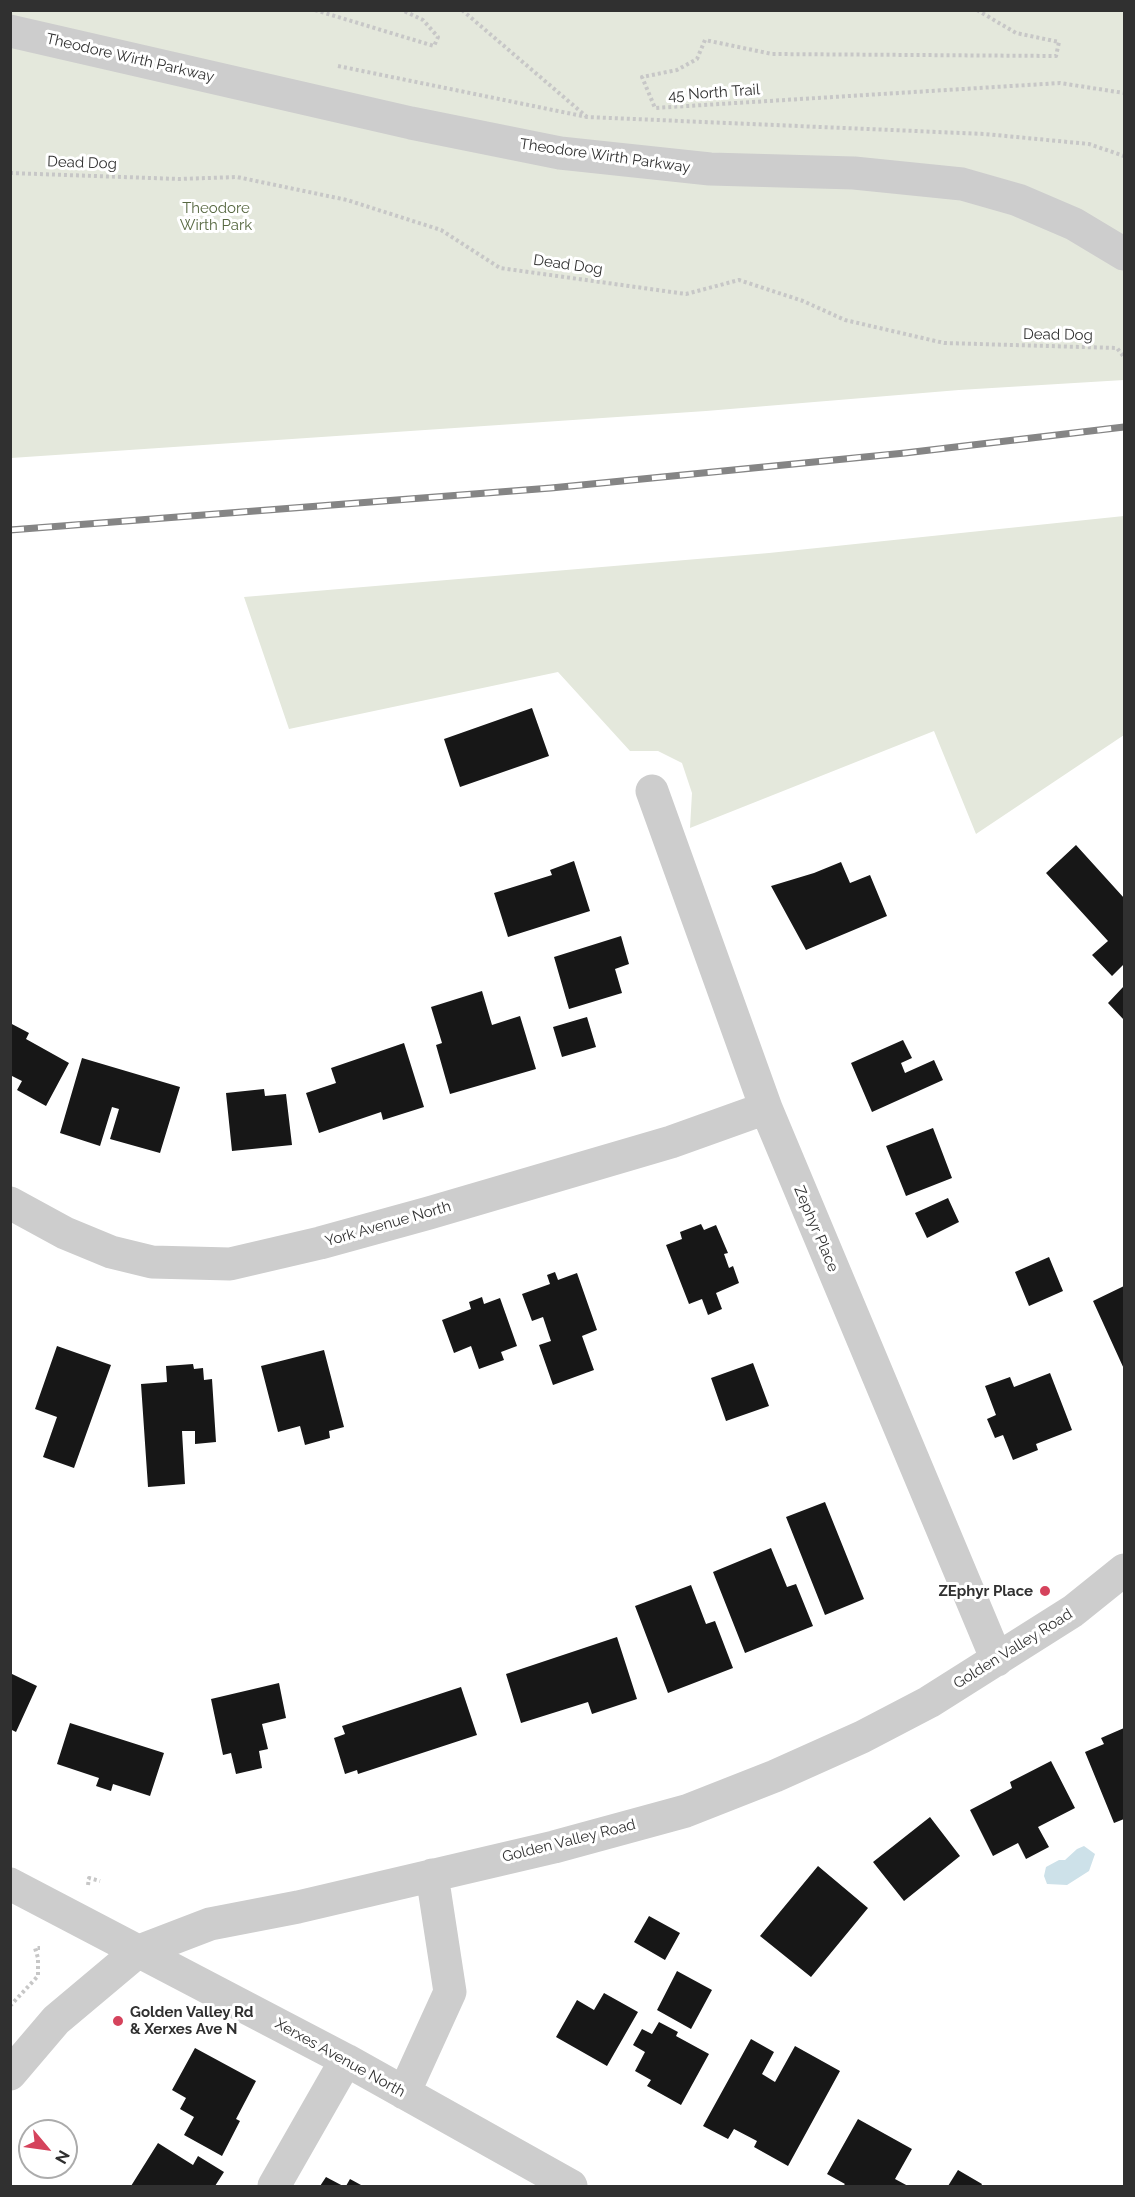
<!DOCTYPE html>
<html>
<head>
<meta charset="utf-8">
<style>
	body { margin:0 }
	#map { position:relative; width:1135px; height:2197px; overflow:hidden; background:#fff; font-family:Raleway,sans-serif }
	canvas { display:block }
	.frame { position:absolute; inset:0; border:12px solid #303030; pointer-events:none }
	.north { position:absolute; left:18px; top:2119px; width:60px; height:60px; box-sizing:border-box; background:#fff; border:2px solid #acacac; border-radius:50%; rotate:119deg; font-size:16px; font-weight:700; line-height:24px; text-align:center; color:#303030 }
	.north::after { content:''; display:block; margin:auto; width:21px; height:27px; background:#d5435c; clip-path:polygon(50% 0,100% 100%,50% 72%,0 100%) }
</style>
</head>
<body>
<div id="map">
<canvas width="1135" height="2197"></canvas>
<div class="frame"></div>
<div class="north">N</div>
</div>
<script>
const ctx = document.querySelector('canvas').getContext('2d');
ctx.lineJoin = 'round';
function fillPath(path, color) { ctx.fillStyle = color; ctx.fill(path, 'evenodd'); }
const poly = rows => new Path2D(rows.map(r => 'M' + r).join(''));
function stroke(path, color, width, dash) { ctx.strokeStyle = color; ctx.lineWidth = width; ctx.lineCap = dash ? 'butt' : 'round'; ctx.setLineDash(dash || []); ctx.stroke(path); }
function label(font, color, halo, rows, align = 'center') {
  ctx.font = font + ' Raleway,sans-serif'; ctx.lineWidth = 6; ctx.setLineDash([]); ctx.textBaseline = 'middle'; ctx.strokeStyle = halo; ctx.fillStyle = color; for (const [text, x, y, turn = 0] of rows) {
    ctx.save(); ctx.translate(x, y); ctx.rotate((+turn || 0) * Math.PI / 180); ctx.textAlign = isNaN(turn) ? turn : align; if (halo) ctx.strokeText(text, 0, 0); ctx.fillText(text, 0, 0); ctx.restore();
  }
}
const green = poly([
	[11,11,1124,11,1124,380,959,390,706,411,11,458],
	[1124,516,1124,735,976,834,934,731,690,828,692,793,682,763,658,751,630,751,558,672,289,729,244,597,769,553]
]);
const water = poly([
	[1084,1846,1095,1854,1089,1871,1067,1885,1047,1884,1044,1876,1046,1867,1059,1860,1065,1860,1077,1849]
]);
const building = poly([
	[532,708,549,756,460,787,444,739],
	[1076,845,1124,898,1124,964,1112,976,1092,955,1108,941,1046,873],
	[574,861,590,911,508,937,494,893,552,875,550,870],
	[841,862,850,883,870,875,887,916,806,950,771,886,814,873],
	[621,936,629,964,615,969,622,993,569,1009,554,957],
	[1124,986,1124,1020,1108,1003],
	[482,991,492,1025,520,1016,536,1069,450,1094,436,1045,442,1043,431,1007],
	[587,1017,596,1047,562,1057,553,1027],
	[10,1023,29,1033,26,1039,69,1063,46,1106,17,1090,22,1081,10,1075],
	[903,1040,912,1058,901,1063,905,1073,934,1060,943,1080,872,1112,851,1063],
	[404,1043,424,1107,383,1120,381,1112,319,1133,306,1093,336,1083,331,1068],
	[82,1058,180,1087,160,1153,110,1139,119,1109,112,1107,100,1146,60,1133],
	[264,1089,265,1096,286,1094,292,1145,232,1151,226,1093],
	[933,1128,952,1178,906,1196,886,1146],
	[948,1198,959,1222,927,1238,915,1213],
	[701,1224,704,1230,716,1225,728,1253,724,1254,729,1268,733,1266,739,1283,716,1293,722,1309,708,1315,702,1299,689,1304,666,1245,682,1239,680,1232],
	[1049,1257,1063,1291,1029,1306,1015,1272],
	[555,1272,558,1280,577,1273,597,1330,582,1336,594,1370,553,1385,539,1345,551,1341,543,1317,532,1321,522,1294,550,1284,547,1275],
	[1124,1286,1124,1369,1093,1301],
	[482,1297,484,1304,500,1298,517,1346,501,1352,504,1360,479,1369,471,1346,454,1353,442,1320,471,1309,469,1302],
	[57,1346,111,1365,74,1468,43,1457,57,1417,35,1409],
	[324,1350,344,1427,329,1431,330,1438,305,1445,300,1426,278,1432,261,1366],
	[753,1363,769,1406,726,1421,711,1378],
	[193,1364,194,1369,203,1368,204,1380,212,1379,216,1442,195,1444,195,1431,182,1431,185,1484,148,1487,141,1384,167,1382,166,1366],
	[1050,1373,1072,1430,1036,1444,1038,1450,1013,1460,1003,1435,995,1438,987,1419,996,1415,985,1386,1010,1377,1014,1387],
	[825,1502,864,1599,825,1615,786,1517],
	[771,1548,787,1587,796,1584,813,1626,745,1653,713,1572],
	[691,1585,706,1624,715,1621,733,1668,668,1693,635,1606],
	[617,1637,637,1699,592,1714,588,1702,521,1723,506,1674],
	[10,1673,37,1686,16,1732,10,1729],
	[279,1683,286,1718,262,1724,268,1749,259,1751,262,1768,236,1774,231,1753,223,1755,211,1699],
	[461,1687,477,1735,358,1774,357,1770,345,1774,334,1738,345,1734,342,1726],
	[70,1723,164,1753,150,1796,113,1784,111,1791,96,1786,99,1778,57,1764],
	[1124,1728,1124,1819,1114,1823,1085,1752,1104,1744,1101,1738],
	[1051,1761,1075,1808,1038,1827,1049,1847,1026,1859,1018,1843,993,1856,970,1810,1012,1788,1010,1782],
	[930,1817,960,1856,904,1901,873,1862],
	[818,1866,868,1908,811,1977,760,1936],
	[649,1916,680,1933,665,1960,634,1942],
	[677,1971,712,1990,691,2029,657,2010],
	[604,1993,638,2012,607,2066,556,2037,577,2000,594,2010],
	[659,2022,678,2032,676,2036,709,2054,681,2105,647,2086,651,2080,635,2071,645,2052,633,2045,642,2029,652,2034],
	[751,2039,774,2052,762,2074,775,2082,795,2046,840,2071,788,2166,754,2147,757,2141,734,2129,728,2139,703,2126],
	[195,2048,256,2081,236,2119,240,2121,222,2156,184,2135,194,2117,180,2109,186,2098,172,2090],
	[858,2119,912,2149,895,2179,908,2186,843,2186,845,2184,827,2174],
	[158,2143,193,2165,198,2156,224,2172,215,2186,131,2186],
	[958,2170,982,2184,981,2186,948,2186],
	[326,2177,343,2186,320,2186],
	[350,2179,361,2185,360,2186,346,2186]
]);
const path = poly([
	[315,10,434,46,438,37,423,20,402,10],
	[462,10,587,117],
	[977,10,1016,33,1059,42,1056,56,772,54,705,40,697,59,677,70,642,77,655,108,1060,83,1124,93],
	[338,66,587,117,985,134,1089,144,1124,156],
	[10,173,179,179,237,177,347,200,441,230,500,268,686,294,739,280,803,301,845,320,944,343,1117,348,1124,357],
	[88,1885,89,1878,100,1881],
	[10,2006,38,1976,38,1958,35,1948,40,1948]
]);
const minor = poly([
	[10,31,411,123,560,153,710,169,854,173,962,184,1018,200,1074,224,1124,254],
	[652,791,766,1108,997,1660],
	[10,1203,65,1233,111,1252,152,1262,230,1264,320,1243,429,1213,671,1142,766,1108],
	[10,1884,346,2060,571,2186],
	[10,2074,56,2020,137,1952,210,1924,298,1907,554,1847,686,1811,775,1776,862,1737,929,1702,1073,1611,1124,1570],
	[404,2093,450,1992,432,1875],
	[274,2186,346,2060]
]);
const rail = poly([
	[10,530,551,488,905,453,1124,427]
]);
const markers = [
	[1045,1591,6,"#d5435c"],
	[118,2021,6,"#d5435c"]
];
const streetNames = [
	["Theodore Wirth Parkway",130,58,13],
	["45 North Trail",714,93,-4],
	["Theodore Wirth Parkway",605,156,8],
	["Dead Dog",82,163,2],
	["Dead Dog",568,265,8],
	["Dead Dog",1058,335,1],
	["York Avenue North",388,1224,-16],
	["Zephyr Place",816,1229,67],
	["Golden Valley Road",1013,1649,-32],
	["Golden Valley Road",569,1841,-14],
	["Xerxes Avenue North",340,2058,29]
];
const parkNames = [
	["Theodore",216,208],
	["Wirth Park",216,225]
];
const poiNames = [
	["ZEphyr Place",1033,1591],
	["Golden Valley Rd",130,2012,"left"],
	["& Xerxes Ave N",130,2029,"left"]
];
fillPath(green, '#e4e8dc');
fillPath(water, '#cde1e9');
fillPath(building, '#171717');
stroke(path, '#c7c7c7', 4, [3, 3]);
stroke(minor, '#cdcdcd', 33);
stroke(rail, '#858585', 7);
stroke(rail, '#fff', 4.5, [14]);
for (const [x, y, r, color] of markers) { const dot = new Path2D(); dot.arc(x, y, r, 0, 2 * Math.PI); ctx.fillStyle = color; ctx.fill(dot); stroke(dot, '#fff', 2); }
label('15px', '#303030', '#fff', streetNames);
label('15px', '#576841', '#fff', parkNames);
label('bold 15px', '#303030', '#fff', poiNames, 'right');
</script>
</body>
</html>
